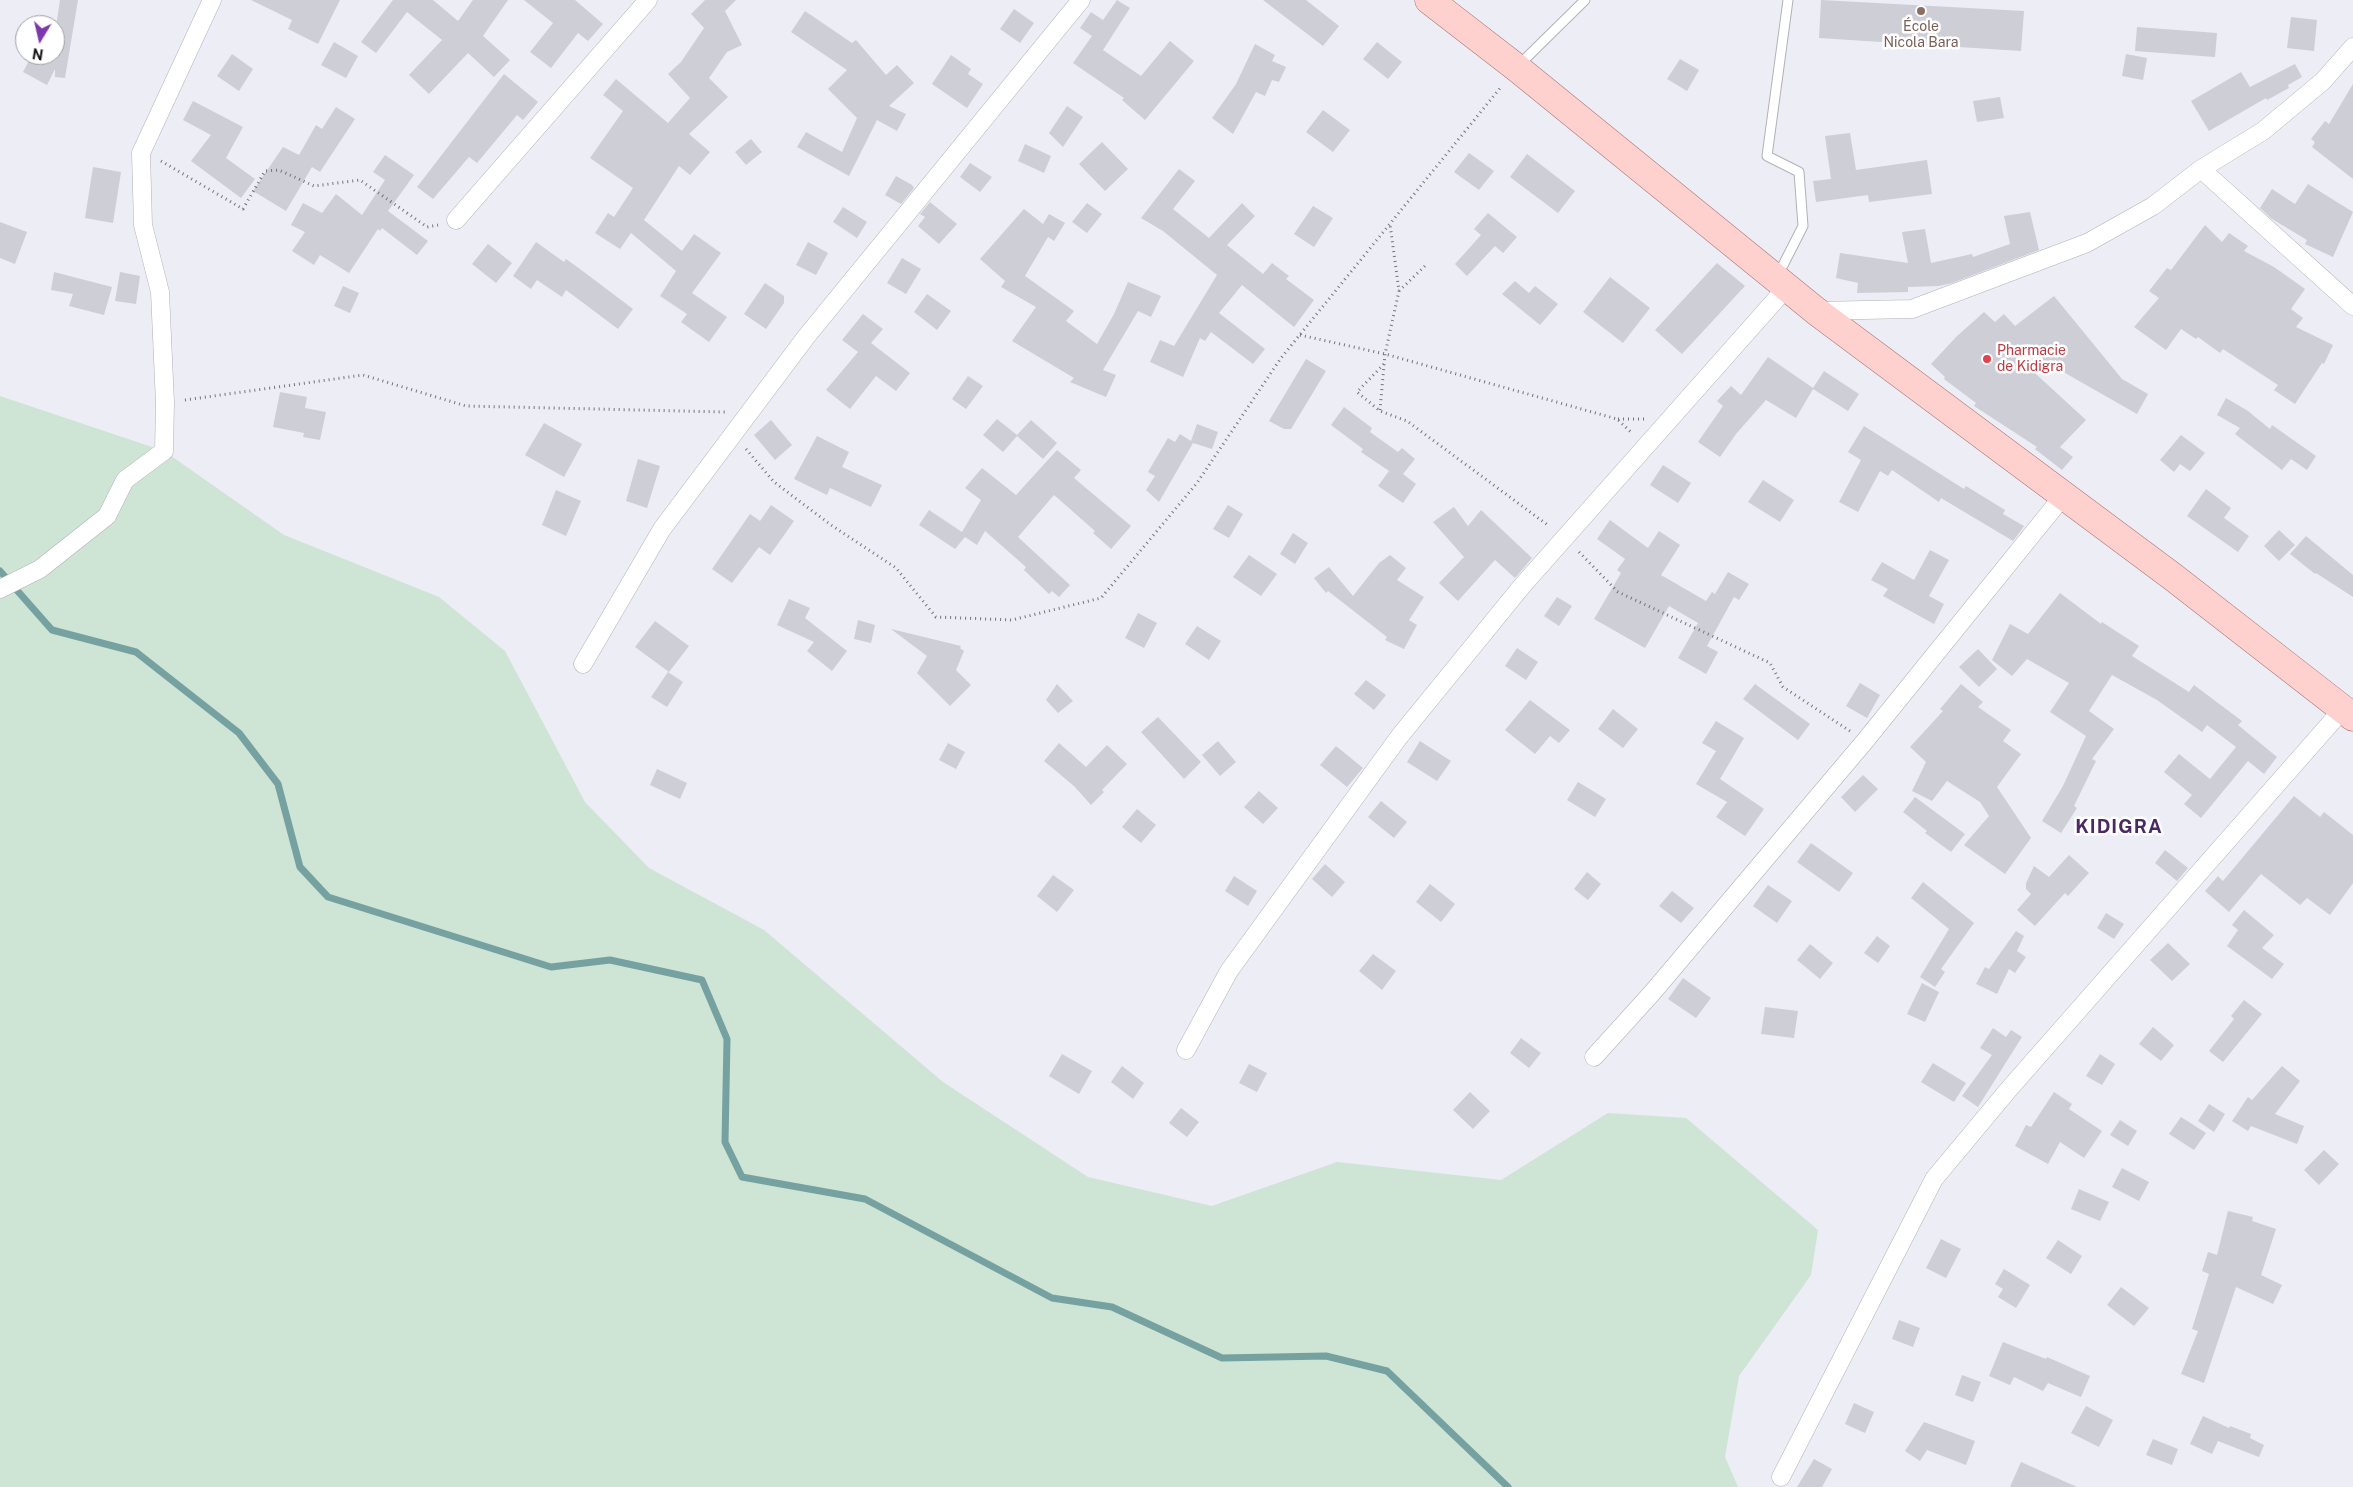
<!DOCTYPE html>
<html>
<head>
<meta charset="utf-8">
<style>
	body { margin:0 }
	#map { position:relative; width:2353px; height:1487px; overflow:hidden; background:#ecedf5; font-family:"Public Sans",sans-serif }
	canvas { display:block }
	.north { position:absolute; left:15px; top:15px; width:50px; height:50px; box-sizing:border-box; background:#fff; border:1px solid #9fa0a1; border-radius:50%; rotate:189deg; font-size:14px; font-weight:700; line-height:20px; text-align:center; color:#101113 }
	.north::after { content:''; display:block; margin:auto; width:18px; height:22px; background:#7f38ab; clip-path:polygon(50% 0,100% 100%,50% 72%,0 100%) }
</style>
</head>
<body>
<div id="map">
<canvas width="2353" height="1487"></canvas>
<div class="north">N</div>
</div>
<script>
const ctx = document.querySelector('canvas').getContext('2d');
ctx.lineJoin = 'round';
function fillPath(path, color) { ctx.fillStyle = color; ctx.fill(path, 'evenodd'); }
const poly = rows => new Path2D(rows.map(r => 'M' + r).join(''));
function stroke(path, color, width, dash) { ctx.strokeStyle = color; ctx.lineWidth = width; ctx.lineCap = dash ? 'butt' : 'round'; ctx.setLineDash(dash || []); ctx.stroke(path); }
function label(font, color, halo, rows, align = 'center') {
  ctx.font = font + ' "Public Sans",sans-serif'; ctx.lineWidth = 5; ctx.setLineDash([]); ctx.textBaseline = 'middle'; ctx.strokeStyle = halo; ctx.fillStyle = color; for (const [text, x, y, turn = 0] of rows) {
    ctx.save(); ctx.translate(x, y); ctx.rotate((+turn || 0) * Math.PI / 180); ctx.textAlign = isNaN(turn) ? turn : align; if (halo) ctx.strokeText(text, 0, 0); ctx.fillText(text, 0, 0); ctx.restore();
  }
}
const green = poly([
	[0,396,164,451,284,535,439,597,505,651,585,802,649,868,764,930,943,1082,1088,1177,1212,1206,1337,1162,1501,1180,1608,1113,1686,1118,1818,1230,1811,1275,1739,1376,1725,1457,1738,1487,0,1487]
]);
const stream = poly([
	[0,571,52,630,136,652,239,733,278,784,300,867,328,897,551,967,610,960,702,980,727,1039,725,1142,742,1177,865,1199,1052,1298,1112,1307,1222,1358,1326,1356,1387,1371,1508,1487]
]);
const building = poly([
	[60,0,78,0,65,78,55,77,55,69,47,85,23,72,32,55,55,55,55,33],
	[251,0,340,0,318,44,288,29,292,20],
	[393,0,433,0,458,21,473,0,508,0,483,36,510,60,494,77,468,53,429,94,409,75,442,40,407,12,376,53,361,42],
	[524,0,575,0,603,24,588,41,578,33,551,68,530,52,553,23],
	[705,0,736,0,725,11,742,45,727,52,709,78,728,97,689,134,710,152,690,175,679,166,644,220,682,251,694,234,721,253,692,293,727,317,709,342,681,322,687,314,660,296,676,271,631,233,620,249,595,233,608,213,614,217,633,188,590,158,623,111,603,95,616,79,668,123,690,98,668,74,681,62,704,28,691,14],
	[1117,0,1130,8,1103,50,1141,76,1170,41,1194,61,1145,120,1122,100,1124,98,1073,63,1092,36,1080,28,1091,12,1103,20],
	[1263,0,1306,0,1339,26,1323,46],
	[1821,0,2024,11,2021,51,1819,38],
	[1014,9,1034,23,1020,43,1000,29],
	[805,11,852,43,856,40,886,75,897,65,914,83,889,106,906,114,897,131,877,120,849,176,797,147,806,132,842,152,857,118,828,89,847,70,791,32],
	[2291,17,2317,20,2314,51,2287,48],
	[2137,27,2217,33,2215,57,2135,51],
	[334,42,358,56,346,78,321,65],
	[1377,42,1402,62,1388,79,1363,59],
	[1255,44,1275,55,1272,61,1286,67,1279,82,1272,80,1265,96,1256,92,1233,134,1212,118,1236,84],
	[232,54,253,69,239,91,217,76],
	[2126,54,2147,58,2143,80,2122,76],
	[951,55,971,69,968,74,983,84,967,108,932,84],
	[1680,59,1699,70,1687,91,1667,79],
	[2295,64,2302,77,2288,85,2289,88,2267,100,2266,98,2209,131,2191,101,2241,72,2250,87],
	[504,74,538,102,523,120,517,115,477,163,469,157,433,199,417,187],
	[2353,84,2353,179,2312,147,2315,142,2311,139,2325,121,2329,124],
	[2000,97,2004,118,1977,122,1973,101],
	[193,101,243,127,226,158,255,179,241,198,191,161,211,135,183,120],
	[1067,106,1083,117,1063,147,1049,133],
	[336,107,355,119,320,172,312,167,286,211,253,191,283,147,299,155,316,125,322,129],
	[1323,110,1350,130,1333,152,1306,132],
	[1850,133,1856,170,1927,160,1932,194,1869,202,1868,195,1816,202,1813,181,1831,179,1825,136],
	[751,139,762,152,746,165,735,152],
	[1102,142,1128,169,1105,191,1079,164],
	[1025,144,1051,156,1044,173,1018,161],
	[1469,153,1494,171,1479,190,1454,172],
	[1527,154,1575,191,1558,213,1510,177],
	[385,155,414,175,388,211,428,241,417,255,382,228,380,231,378,229,349,273,320,255,314,265,292,251,305,232,291,225,303,203,322,213,336,194,362,215,385,180,373,172],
	[970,163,992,177,980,192,960,177],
	[93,167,121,172,113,223,85,218],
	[1179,169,1195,181,1173,209,1209,238,1242,203,1255,216,1227,245,1263,274,1272,263,1289,276,1286,279,1314,300,1294,327,1242,285,1219,313,1265,349,1253,364,1211,332,1205,341,1200,338,1183,377,1150,362,1160,340,1174,346,1217,275,1163,231,1141,218],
	[896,176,912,185,914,188,901,204,885,195],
	[2308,184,2353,212,2333,257,2305,244,2307,240,2272,219,2260,208,2272,189,2295,204],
	[930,202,957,224,939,244,918,226,925,217,920,214],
	[1087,203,1102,214,1087,233,1072,222],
	[1313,206,1333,218,1314,247,1294,234],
	[843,207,867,222,857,238,833,222],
	[1024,209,1043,224,1049,214,1065,223,1054,241,1048,237,1025,276,1074,311,1066,321,1097,344,1114,314,1128,282,1161,296,1151,317,1138,311,1103,370,1116,375,1106,397,1070,382,1074,378,1012,341,1036,307,1001,287,1005,281,980,259],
	[2030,212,2039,250,1952,283,1939,286,1908,287,1908,292,1857,293,1858,283,1836,278,1840,253,1908,263,1902,232,1925,229,1931,263,1972,254,1973,257,2010,244,2004,216],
	[1488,213,1517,237,1503,253,1495,246,1467,276,1455,264,1481,235,1474,229],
	[0,222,27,232,15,264,0,258],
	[2205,225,2222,242,2229,233,2248,246,2244,251,2274,267,2305,289,2291,309,2303,318,2296,327,2333,345,2324,364,2322,363,2295,404,2274,390,2278,385,2223,349,2220,353,2198,337,2196,339,2181,329,2166,350,2134,327,2159,298,2149,291,2167,268,2171,270],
	[536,242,564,262,566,259,580,269,633,309,618,329,566,290,562,297,537,280,531,289,513,276],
	[808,242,828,253,816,275,796,265],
	[488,244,512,263,496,283,472,264],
	[902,258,921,269,906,294,887,283],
	[1717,263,1745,286,1682,354,1655,330],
	[54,272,112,287,104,315,69,306,73,294,51,290],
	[120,272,140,276,136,304,115,301],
	[1610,277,1650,308,1623,343,1583,312],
	[1515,281,1529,293,1535,286,1558,304,1540,325,1502,294],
	[765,283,784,296,784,303,766,329,744,314],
	[343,286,359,293,350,313,334,306],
	[927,294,951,311,937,330,914,312],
	[2054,296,2122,379,2148,394,2137,414,2016,345,2011,351,2086,420,2060,447,2073,457,2062,470,2035,449,2037,447,1974,406,1976,403,1944,379,1945,377,1931,364,1956,337,1984,312,1995,322,2004,314,2015,326],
	[863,314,883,329,871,343,910,373,896,391,876,376,850,409,826,390,858,352,842,340],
	[1768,357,1813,388,1824,371,1859,394,1848,411,1813,389,1796,418,1766,400,1736,434,1720,457,1698,442,1723,406,1717,401,1731,386,1741,395],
	[1306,359,1326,371,1291,429,1284,429,1269,421],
	[968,376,983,386,966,409,952,399],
	[280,392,307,397,305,408,326,412,320,440,303,437,304,433,273,427],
	[2226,398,2248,411,2270,429,2272,425,2316,456,2307,470,2291,459,2282,470,2235,434,2240,428,2217,415],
	[1344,407,1372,428,1370,432,1398,452,1402,448,1415,459,1403,474,1416,484,1403,503,1378,486,1389,471,1361,452,1363,449,1331,425],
	[997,419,1017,435,1031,420,1057,443,1043,459,1017,436,1003,452,983,435],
	[771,420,792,445,775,460,754,435],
	[544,423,582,444,564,477,525,455],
	[1197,424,1218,432,1212,449,1193,443,1159,502,1146,490,1155,476,1148,472,1168,438,1175,442,1180,434,1191,441],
	[1864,426,1964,489,1966,486,2005,510,2003,514,2024,526,2020,532,2013,541,1941,498,1939,502,1892,470,1888,476,1880,471,1858,512,1839,502,1861,460,1848,452],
	[2181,435,2205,453,2190,471,2180,464,2174,472,2160,460],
	[817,436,849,452,842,467,882,485,871,507,830,488,827,495,794,479],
	[1057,450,1081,470,1074,478,1131,526,1111,549,1093,533,1095,531,1054,495,1018,537,1070,585,1059,597,1052,591,1049,594,1024,570,1026,567,985,531,977,545,965,537,955,549,919,525,929,510,962,532,981,500,965,488,982,468,1016,495],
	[638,459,660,466,647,508,626,501],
	[1663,465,1691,483,1678,503,1650,485],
	[1763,480,1794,500,1780,522,1748,502],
	[2206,489,2231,508,2224,518,2249,536,2238,552,2187,516],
	[556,490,581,501,566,536,542,525],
	[771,505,794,521,770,555,759,547,732,583,712,569,750,514,760,521],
	[1228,505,1243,514,1229,538,1213,529],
	[1454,507,1468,526,1481,510,1532,558,1515,578,1495,560,1458,601,1439,583,1464,557,1433,522],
	[1610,520,1648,548,1659,531,1680,545,1661,575,1706,601,1712,592,1715,594,1728,572,1749,584,1739,600,1734,597,1707,646,1718,652,1706,674,1678,658,1698,623,1669,606,1645,648,1594,619,1621,573,1617,570,1625,559,1597,539],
	[2279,530,2295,545,2279,561,2264,546],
	[1293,533,1308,543,1295,564,1280,554],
	[2306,536,2353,575,2353,597,2316,573,2315,574,2290,554],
	[1930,550,1949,560,1929,596,1944,604,1934,624,1883,596,1888,589,1871,580,1882,562,1914,580],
	[1249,555,1277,574,1261,596,1233,577],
	[1390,555,1406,568,1397,580,1424,597,1409,620,1417,625,1404,649,1385,640,1387,637,1328,591,1326,593,1314,578,1329,567,1353,596,1379,563],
	[2060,593,2101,624,2102,622,2139,646,2132,656,2189,692,2194,685,2242,721,2238,725,2277,757,2264,774,2248,761,2201,818,2184,804,2192,795,2164,772,2179,754,2210,779,2236,747,2207,725,2202,732,2157,700,2112,675,2089,711,2114,729,2092,759,2096,761,2074,806,2077,808,2061,833,2042,821,2063,786,2086,736,2050,712,2069,683,2027,659,2012,676,1992,660,2010,624,2028,634],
	[1557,597,1572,606,1559,626,1544,616],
	[789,599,810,608,805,618,847,651,832,671,807,651,814,642,777,625],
	[1138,613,1157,623,1144,648,1125,638],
	[858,620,875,625,871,643,854,639],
	[655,621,689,646,669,672,635,647],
	[1197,626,1221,641,1209,660,1185,644],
	[891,629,961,646,960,648,964,651,956,670,971,685,950,706,917,673,927,656],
	[1517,648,1538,662,1526,680,1505,666],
	[1978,649,1997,669,1979,687,1959,667],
	[668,672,683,682,667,707,651,697],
	[1366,680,1386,695,1374,710,1354,694],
	[1860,683,1880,695,1867,718,1846,706],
	[1057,684,1073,701,1058,713,1046,700],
	[1755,684,1810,724,1798,740,1743,699],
	[1961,684,1983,702,1978,707,2011,730,2003,741,2021,754,1997,787,2031,838,2005,874,1964,845,1989,816,1980,802,1947,781,1932,801,1912,791,1926,762,1910,747,1943,711,1940,709],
	[1530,700,1570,730,1559,743,1550,736,1535,754,1505,730],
	[1613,709,1638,729,1623,748,1598,729],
	[1158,717,1201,762,1184,779,1141,732],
	[1716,721,1744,738,1720,779,1764,809,1745,836,1716,817,1727,802,1696,784,1716,751,1702,743],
	[1218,741,1236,762,1220,776,1202,755],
	[1420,741,1451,761,1437,781,1407,762],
	[948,743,965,752,956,769,939,760],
	[1059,743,1086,767,1107,745,1127,764,1102,790,1104,792,1091,805,1074,786,1044,761],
	[1336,746,1363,768,1347,787,1320,765],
	[657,769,687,783,680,799,650,785],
	[1863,775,1878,789,1855,812,1841,797],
	[1578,782,1606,799,1595,817,1567,800],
	[1259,791,1278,808,1263,824,1244,807],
	[2294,796,2320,817,2324,812,2353,835,2353,883,2330,915,2307,898,2300,905,2261,874,2229,912,2205,891,2218,876,2223,881],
	[1915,797,1965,834,1951,852,1925,833,1927,831,1903,812],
	[1381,801,1407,822,1394,838,1368,817],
	[1137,809,1156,825,1141,843,1122,827],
	[1811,843,1853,873,1839,892,1797,862],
	[2165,850,2188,868,2177,881,2155,863],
	[2069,855,2089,873,2068,896,2065,893,2035,926,2017,910,2031,894,2026,889,2026,883,2034,866,2049,877],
	[1325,864,1345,882,1332,897,1312,879],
	[1587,872,1601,884,1588,900,1574,889],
	[1053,875,1074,890,1057,912,1037,896],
	[1234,876,1257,891,1248,906,1225,891],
	[1923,882,1974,923,1941,969,1945,972,1935,987,1920,977,1949,929,1911,898],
	[1430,884,1455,904,1441,922,1416,902],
	[1768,885,1792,901,1777,923,1753,906],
	[1672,891,1694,908,1681,923,1659,906],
	[2244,910,2274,935,2262,948,2284,964,2272,979,2227,946,2238,930,2232,925],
	[2106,913,2124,924,2114,939,2097,928],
	[2016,931,2024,936,2017,951,2026,957,2015,973,2009,969,1997,994,1976,984,1985,967,1989,969],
	[1877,936,1890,946,1878,963,1864,953],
	[2168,943,2190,964,2172,981,2150,960],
	[1810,944,1833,963,1820,979,1797,960],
	[1373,954,1396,971,1382,990,1359,971],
	[1683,978,1711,998,1696,1018,1668,999],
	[1922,983,1939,992,1925,1022,1907,1014],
	[2244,1000,2262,1014,2223,1062,2209,1051,2234,1019,2231,1016],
	[1765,1007,1798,1011,1794,1038,1761,1034],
	[2153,1027,2174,1045,2161,1061,2139,1044],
	[1993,1028,2006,1037,2011,1030,2022,1037,1978,1107,1962,1096,1992,1055,1980,1048],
	[1521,1038,1541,1053,1529,1068,1510,1053],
	[1062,1054,1092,1071,1079,1094,1049,1076],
	[2100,1054,2115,1064,2102,1085,2086,1076],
	[1933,1063,1966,1083,1954,1102,1921,1082],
	[1249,1064,1267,1073,1257,1092,1239,1083],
	[1122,1066,1144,1083,1133,1099,1111,1082],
	[2282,1066,2300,1081,2275,1114,2304,1126,2297,1144,2251,1126,2248,1131,2232,1121,2248,1097,2252,1100],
	[1470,1092,1490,1111,1473,1129,1453,1110],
	[2054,1092,2072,1104,2069,1109,2102,1131,2084,1158,2060,1142,2048,1164,2015,1146,2026,1125,2031,1127],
	[2209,1104,2225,1114,2214,1132,2198,1121],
	[1181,1108,1199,1122,1187,1137,1169,1123],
	[2181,1117,2206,1133,2194,1150,2169,1134],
	[2120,1120,2137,1131,2128,1146,2110,1135],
	[2324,1150,2339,1164,2319,1185,2304,1170],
	[2122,1168,2149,1182,2139,1201,2112,1187],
	[2079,1189,2109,1202,2100,1221,2071,1209],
	[2228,1211,2253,1217,2252,1221,2276,1229,2261,1275,2282,1285,2273,1304,2236,1287,2204,1383,2181,1374,2198,1331,2192,1329,2209,1274,2202,1271,2208,1252,2217,1255],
	[1941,1239,1961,1249,1946,1278,1926,1268],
	[2058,1240,2082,1256,2071,1274,2046,1258],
	[2004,1269,2030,1285,2016,1308,1998,1297,2003,1289,1995,1284],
	[2121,1287,2149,1308,2134,1326,2107,1305],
	[1899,1320,1920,1328,1913,1347,1892,1339],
	[2003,1342,2046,1359,2047,1357,2090,1376,2081,1397,2048,1383,2043,1391,2014,1377,2010,1385,1989,1376],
	[1962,1375,1981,1382,1973,1402,1955,1395],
	[1854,1403,1874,1412,1865,1433,1845,1424],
	[2086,1406,2113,1420,2099,1447,2071,1433],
	[2203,1416,2229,1428,2230,1426,2251,1434,2250,1438,2264,1445,2259,1457,2218,1441,2212,1454,2190,1444],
	[1924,1422,1975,1441,1966,1465,1927,1450,1920,1461,1905,1451],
	[2153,1439,2178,1449,2172,1465,2146,1455],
	[1814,1459,1832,1469,1822,1487,1797,1487],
	[2021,1462,2077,1487,2010,1487]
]);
const path = poly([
	[161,161,243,209,265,171,279,170,314,186,360,180,427,227,438,225],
	[1399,291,1427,264],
	[1300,335,1385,354,1617,419,1633,434],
	[1384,364,1357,392,1380,411,1407,421,1549,526],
	[185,400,363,375,466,406,725,412],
	[1380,410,1385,354,1399,291,1390,224],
	[1618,419,1644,419],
	[746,449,774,482,831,525,896,568,936,617,1012,620,1101,598,1197,483,1281,358,1501,87],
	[1579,552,1618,592,1770,663,1783,687,1850,731]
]);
const service = poly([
	[1519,65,1585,0],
	[1777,277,1803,226,1799,172,1767,156,1788,0]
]);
const minor = poly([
	[2201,169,2353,306],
	[456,220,648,0],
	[1816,311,1912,309,2087,243,2153,206,2201,169,2263,131,2323,81,2353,47],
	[0,589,40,569,107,516,125,480,164,451,165,403,160,292,143,225,141,153,212,0],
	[583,664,662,529,806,337,1081,0],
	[1186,1050,1229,971,1399,737,1522,586,1787,287],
	[1594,1057,1652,993,1865,741,2064,495],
	[1781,1477,1934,1179,2009,1089,2343,709]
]);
const primary = poly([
	[1429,0,1517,68,1816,311,2173,577,2353,717]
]);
const markers = [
	[1921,11,5,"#8d6e63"],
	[1987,359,5,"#e0444e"]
];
const educationNames = [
	["École",1921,27],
	["Nicola Bara",1921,43]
];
const healthNames = [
	["Pharmacie",1997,351],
	["de Kidigra",1997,367]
];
const districtNames = [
	["KIDIGRA",2119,827]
];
fillPath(green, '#cee4d5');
stroke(stream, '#76a1a1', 7);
fillPath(building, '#ceced7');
stroke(service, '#b1b2ba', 11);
stroke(minor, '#b1b2ba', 19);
stroke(primary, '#ab7877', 29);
stroke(path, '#747579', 3, [1, 4]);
stroke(service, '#fff', 9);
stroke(minor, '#fff', 18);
stroke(primary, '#fed0ce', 28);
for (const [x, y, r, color] of markers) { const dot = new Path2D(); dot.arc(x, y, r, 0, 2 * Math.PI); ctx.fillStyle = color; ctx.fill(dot); stroke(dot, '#fff', 2); }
label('14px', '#785e54', '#fff', educationNames);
label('14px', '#be3a42', '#fff', healthNames, 'left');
ctx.letterSpacing = '1px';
label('bold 19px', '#4b2a62', '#fff', districtNames);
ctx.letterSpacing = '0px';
</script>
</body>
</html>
